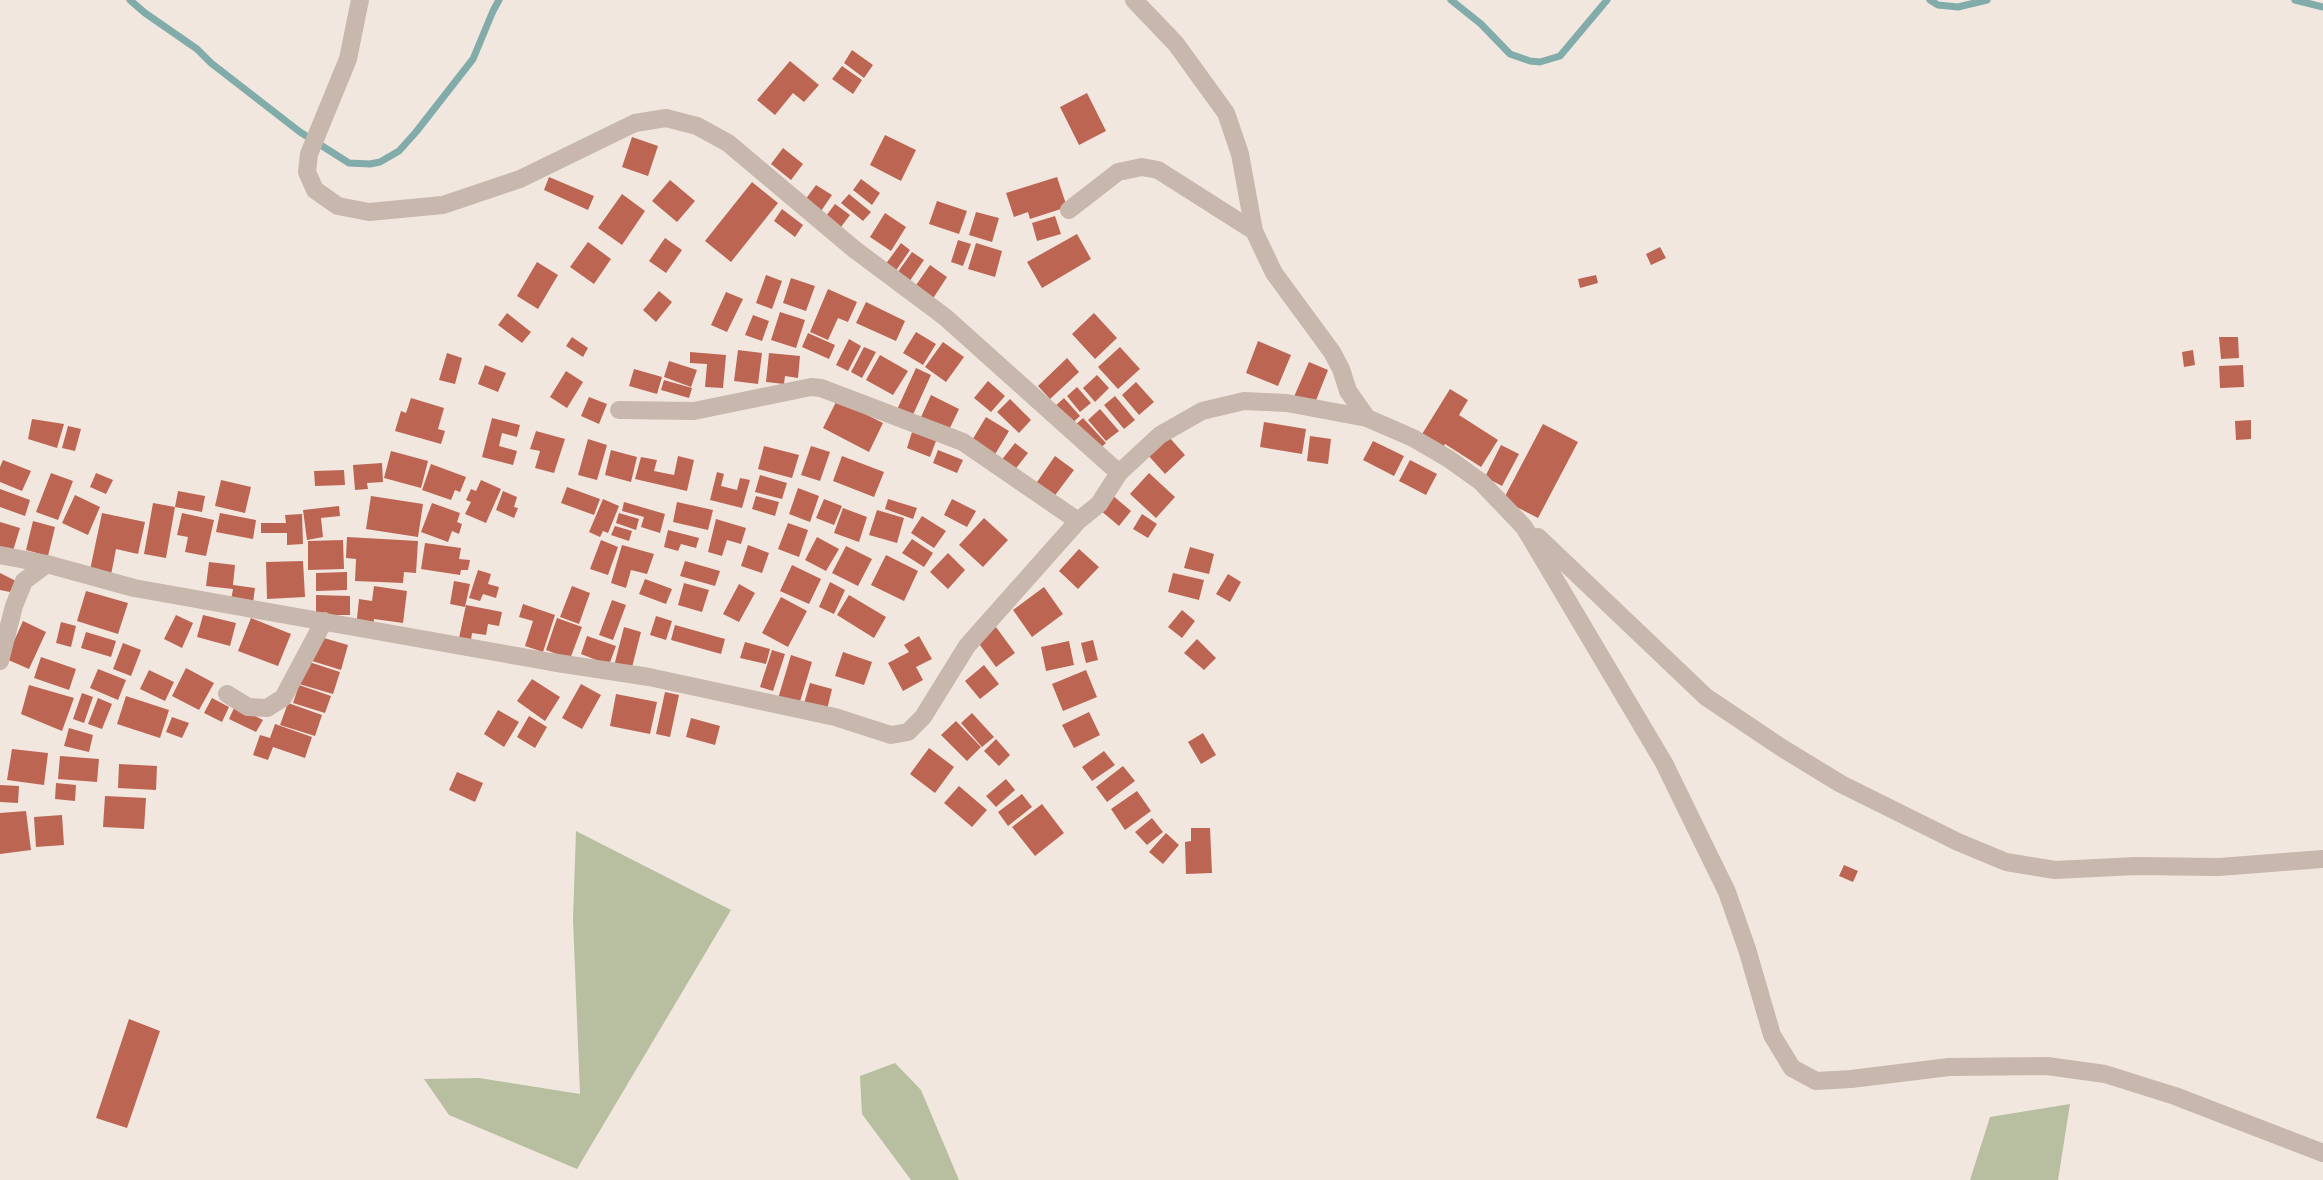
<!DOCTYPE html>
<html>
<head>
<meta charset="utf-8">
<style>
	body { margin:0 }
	canvas { display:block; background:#f1e7df }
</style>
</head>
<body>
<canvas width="2323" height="1180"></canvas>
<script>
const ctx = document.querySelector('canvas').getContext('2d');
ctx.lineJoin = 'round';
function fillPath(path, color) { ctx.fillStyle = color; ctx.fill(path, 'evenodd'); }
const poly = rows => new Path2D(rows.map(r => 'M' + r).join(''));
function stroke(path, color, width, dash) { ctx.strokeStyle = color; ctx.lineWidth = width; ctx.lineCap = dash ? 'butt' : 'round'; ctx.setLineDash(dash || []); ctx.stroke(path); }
const green = poly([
	[576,831,731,910,577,1169,449,1115,424,1079,479,1078,580,1094,573,919],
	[895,1063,921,1090,959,1180,911,1180,862,1114,860,1076],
	[2070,1104,2058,1180,1970,1180,1990,1117]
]);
const stream = poly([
	[130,0,145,13,197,49,211,63,300,132,349,163,370,164,380,162,399,151,416,132,473,59,493,11,499,0],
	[1451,0,1481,24,1510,54,1530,61,1540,62,1560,56,1607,0],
	[1930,0,1938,5,1958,7,1987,0],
	[2295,0,2323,7]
]);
const building = poly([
	[852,50,873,65,864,78,844,63],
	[790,61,819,85,804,102,793,93,775,115,757,100],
	[842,66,862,80,853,94,832,79],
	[1087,93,1106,131,1079,145,1060,107],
	[885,135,916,150,901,181,870,165],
	[632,137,658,146,648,176,622,167],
	[783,148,803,164,791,180,771,164],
	[549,177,594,196,588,210,544,190],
	[1057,177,1067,207,1030,219,1028,212,1014,217,1006,193],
	[861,179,880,193,872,205,853,190],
	[670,180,695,201,677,222,652,201],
	[752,182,778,203,731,262,705,241],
	[816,185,832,195,821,211,805,200],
	[622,194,645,211,622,245,598,228],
	[849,194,871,212,863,221,841,203],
	[937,201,967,211,959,234,929,224],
	[835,204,850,215,838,231,823,220],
	[782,209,803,225,795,237,774,221],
	[976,212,999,218,992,242,969,235],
	[885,213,906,227,891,251,870,237],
	[1055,216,1061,234,1037,241,1032,223],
	[1077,234,1091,259,1042,288,1027,262],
	[665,238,682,250,666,273,649,261],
	[958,240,971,244,963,266,951,262],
	[588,242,611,259,594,284,570,267],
	[901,243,910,250,895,272,885,265],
	[976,243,1002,251,995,277,968,269],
	[1660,247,1666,258,1651,265,1646,254],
	[912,252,924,260,907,285,895,276],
	[537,262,558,275,538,309,517,296],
	[930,265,947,277,932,300,914,288],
	[766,275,782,281,772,309,756,303],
	[1596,275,1598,283,1580,288,1578,279],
	[791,278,815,286,806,311,783,303],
	[828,289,857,302,848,322,838,318,828,340,810,332],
	[659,291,672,302,656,322,643,310],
	[726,292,743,299,727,332,711,325],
	[866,302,905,321,896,341,856,323],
	[780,312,805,320,796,348,771,340],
	[507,313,531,332,522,343,498,325],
	[1094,313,1117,338,1095,359,1072,334],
	[753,315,769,321,762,341,745,335],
	[916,332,936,344,923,365,903,353],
	[808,333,835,345,829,359,802,347],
	[572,337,588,348,583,357,566,346],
	[2219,337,2238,337,2239,358,2221,359],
	[849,339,861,346,848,371,836,365],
	[1258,341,1291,355,1278,386,1246,373],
	[943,342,964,357,946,382,925,367],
	[864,347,876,352,862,378,851,372],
	[1120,347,1140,369,1118,389,1098,367],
	[738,350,762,353,758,384,734,381],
	[2193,350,2195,365,2184,367,2182,352],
	[690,352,726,355,723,388,705,387,707,364,690,363],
	[447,353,462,358,455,384,439,380],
	[769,353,800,356,798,378,785,376,784,384,766,382],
	[880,355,908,371,893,395,866,380],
	[1067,358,1079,372,1050,399,1038,386],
	[669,361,697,370,691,387,664,377],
	[1309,362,1328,370,1313,408,1293,399],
	[485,365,506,373,498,392,478,384],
	[2243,365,2244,387,2220,388,2219,366],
	[916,368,931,375,911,419,896,412],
	[634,369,662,377,657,394,629,386],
	[566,371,583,382,567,408,550,397],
	[1097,375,1109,388,1095,402,1083,388],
	[664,380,692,388,689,398,661,390],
	[988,381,1005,396,991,412,974,398],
	[1136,382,1154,402,1139,415,1122,395],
	[1077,387,1091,403,1080,412,1067,396],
	[1450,389,1468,400,1459,415,1498,440,1481,467,1445,444,1440,452,1419,439],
	[931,395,959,409,949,430,921,417],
	[1115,396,1135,420,1124,429,1104,405],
	[589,397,607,404,599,424,581,416],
	[411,398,444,408,438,429,445,431,441,444,395,431,401,411,406,413],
	[1064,398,1080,416,1069,426,1053,408],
	[1010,399,1031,420,1019,433,997,412],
	[837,400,883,423,869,452,823,428],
	[1100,409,1119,431,1106,441,1088,420],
	[986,417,1009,431,994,456,971,442],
	[492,418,520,425,517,437,502,433,499,446,517,451,513,465,482,457],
	[1083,418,1106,443,1096,452,1074,426],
	[32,419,64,424,57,448,28,439],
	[2251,420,2251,439,2236,440,2235,421],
	[1264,422,1306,429,1302,454,1260,447],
	[1543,424,1578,442,1538,518,1503,500],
	[68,426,81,429,75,451,62,448],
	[536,431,565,439,554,473,535,468,540,451,530,449],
	[912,432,936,441,930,457,907,448],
	[1168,436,1185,455,1165,474,1147,454],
	[1310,436,1331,439,1328,464,1307,461],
	[588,439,607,445,597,480,578,475],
	[1373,441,1404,456,1394,476,1363,460],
	[1015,443,1028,453,1013,472,1000,462],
	[1501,445,1519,454,1502,486,1485,477],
	[764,446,799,455,792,478,758,469],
	[811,446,830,452,820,481,801,475],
	[611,450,637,457,631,482,605,475],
	[938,450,963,460,957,473,933,463],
	[391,451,428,461,421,488,384,478],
	[678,456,694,460,687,491,635,479,641,457,657,460,654,471,674,475],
	[842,456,884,472,874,497,833,481],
	[1055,456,1074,470,1053,498,1035,485],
	[3,460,31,471,22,491,0,482,0,467],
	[1410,460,1437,474,1426,495,1399,481],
	[382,463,383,482,367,483,368,489,355,490,353,465],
	[431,464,466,477,460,492,455,490,451,500,422,490],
	[344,470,345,485,315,486,314,471],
	[717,472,724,474,721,486,737,490,740,478,750,480,742,508,710,500],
	[51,473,73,481,58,520,36,512],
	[96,473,113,480,106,494,90,487],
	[1149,473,1175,497,1156,518,1130,494],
	[760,475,787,483,782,499,755,492],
	[221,480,251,487,245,513,215,506],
	[481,480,501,489,486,523,465,514,471,502,466,500,471,489,476,491],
	[567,487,600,499,594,515,561,503],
	[798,488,819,496,810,522,789,514],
	[0,489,30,500,25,516,0,507],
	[1105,489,1131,511,1119,526,1093,504],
	[178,491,205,496,202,512,175,507],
	[503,491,517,497,514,507,518,508,514,518,496,510],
	[75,495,100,507,88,535,62,523],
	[371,496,423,504,418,537,366,529],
	[756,496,779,502,775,516,752,509],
	[603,499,619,506,608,533,603,531,600,537,589,532],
	[824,499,842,506,834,525,816,518],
	[888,499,917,508,913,519,885,509],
	[952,499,976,511,967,527,944,515],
	[624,502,665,514,660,533,641,527,644,517,622,511],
	[677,502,713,510,708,530,673,522],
	[153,503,175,507,166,558,144,554],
	[432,503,460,513,457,522,462,524,459,534,452,531,448,542,421,532],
	[339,506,340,516,321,518,323,537,307,540,303,510],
	[843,508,867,517,859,542,834,533],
	[877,510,904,518,897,543,869,535],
	[102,513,145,522,138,554,116,549,111,575,90,570],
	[182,513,214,520,206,556,185,552,188,537,177,535],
	[220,513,256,520,253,539,216,532],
	[619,513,639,519,636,530,616,523],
	[302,514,303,544,287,545,287,533,261,533,261,523,286,523,285,515],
	[1142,514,1157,524,1148,538,1133,529],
	[922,516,946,531,934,548,911,533],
	[984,518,1008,540,983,567,959,545],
	[716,519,746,528,741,544,727,540,722,556,708,552],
	[33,521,55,527,48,556,26,550],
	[0,522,20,528,12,554,0,550],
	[788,523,808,530,799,557,778,549],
	[615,526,632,531,629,541,611,535],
	[668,530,699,538,696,548,681,544,678,551,664,547],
	[347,537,418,541,416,573,404,572,403,583,355,581,356,559,346,558],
	[817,537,839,549,826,571,805,560],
	[912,539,933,553,924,567,902,553],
	[343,540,344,569,308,570,308,541],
	[601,540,618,547,608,575,590,569],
	[425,543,461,548,459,559,470,560,468,570,461,570,460,575,421,569],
	[622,545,654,554,647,574,631,570,626,588,611,583],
	[748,545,769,553,762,573,741,566],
	[846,546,872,559,858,586,832,573],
	[1190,547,1214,554,1209,574,1184,568],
	[1079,549,1099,567,1078,589,1059,571],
	[948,553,965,570,948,589,930,572],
	[886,555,918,571,904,601,871,585],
	[303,561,305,597,267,599,266,562],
	[685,561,720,571,715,586,680,576],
	[209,562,235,565,233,585,255,588,253,603,231,600,233,589,206,586],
	[792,565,821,579,809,604,780,591],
	[478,570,491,574,488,584,499,587,496,598,483,594,480,601,469,598],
	[347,572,347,590,316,591,316,573],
	[0,573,16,581,10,592,0,590],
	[1173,573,1204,580,1199,600,1168,592],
	[1228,574,1241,582,1230,602,1216,594],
	[645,579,672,589,666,604,639,594],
	[454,581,470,584,465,607,450,604],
	[830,582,845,590,834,614,819,607],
	[684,583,709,590,702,612,678,605],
	[739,584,755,593,739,622,723,614],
	[374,586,407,591,403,623,374,619,373,630,356,628,359,599,372,601],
	[572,586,590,593,579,624,560,617],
	[1044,587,1063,614,1032,637,1013,610],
	[86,591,128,603,118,634,77,621],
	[316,595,350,596,350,615,316,615],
	[849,595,886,617,874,638,837,615],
	[781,597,807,611,788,647,762,633],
	[612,600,626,605,613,640,599,635],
	[523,604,555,615,543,652,525,646,533,621,519,617],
	[466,605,502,612,499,626,488,624,486,635,472,633,471,640,459,638],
	[1182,610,1195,621,1182,638,1168,627],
	[176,615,193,623,182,648,164,639],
	[203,615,236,623,230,646,197,637],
	[656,616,672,621,666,640,650,635],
	[251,618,291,634,278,666,238,651],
	[557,618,582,627,570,659,546,650],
	[23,621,46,632,29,669,6,659],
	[61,622,76,626,71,647,56,643],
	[675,625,725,639,721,654,671,640],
	[624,627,641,632,631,671,614,666],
	[996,627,1015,653,996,667,977,641],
	[86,632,116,641,111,657,81,648],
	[317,636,348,645,341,670,309,660],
	[587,636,616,646,609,665,581,654],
	[919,636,932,659,916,667,923,680,903,691,888,663,909,652,904,645],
	[1197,639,1216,658,1204,670,1184,653],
	[1093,640,1098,660,1086,663,1081,643],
	[1069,641,1074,665,1046,671,1041,647],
	[745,642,770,649,766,664,740,658],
	[123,643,141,650,131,676,113,669],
	[772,650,785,654,773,691,760,687],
	[843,652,872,662,864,685,835,676],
	[791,655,812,662,798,708,777,702],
	[41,657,76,669,69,690,34,678],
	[306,661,340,672,333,694,299,684],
	[984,665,999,684,980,699,965,681],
	[186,668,214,683,199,710,172,696],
	[98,669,126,680,118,700,90,688],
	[149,670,174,682,165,701,140,689],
	[1086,670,1097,697,1063,711,1052,684],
	[532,679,560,697,545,721,517,701],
	[810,683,832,689,826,714,803,707],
	[581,684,601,695,582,729,562,718],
	[29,685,74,698,62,731,21,714],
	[299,685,331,696,325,713,293,703],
	[665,692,679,695,670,737,656,734],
	[82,693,93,697,84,723,73,719],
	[616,694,657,702,650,734,610,726],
	[126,696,169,710,160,738,117,724],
	[98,698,112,704,102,729,88,724],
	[212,698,229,707,222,722,204,713],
	[288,703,322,715,315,736,280,725],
	[235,706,263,720,256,732,229,719],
	[498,710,519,722,504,747,484,734],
	[1089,712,1100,735,1074,748,1062,725],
	[972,713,994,737,982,747,961,723],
	[529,716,547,727,535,748,517,737],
	[172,717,189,723,182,738,166,732],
	[691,718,720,726,715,745,686,737],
	[956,721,981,747,967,761,941,735],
	[275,724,312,737,305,758,273,747,268,760,253,755,260,735,270,738],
	[69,728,93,735,89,752,64,746],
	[1203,733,1216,755,1201,764,1188,742],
	[996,739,1010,755,999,766,984,751],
	[929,748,954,767,935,793,910,774],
	[12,749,48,753,44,785,7,780],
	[1104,751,1115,765,1092,781,1082,767],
	[60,756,99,759,97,782,58,779],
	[119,764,157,766,156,790,118,788],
	[1123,766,1135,781,1107,802,1096,787],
	[457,772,483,783,475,802,449,790],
	[1006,779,1015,790,996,807,986,796],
	[56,783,76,785,75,801,55,799],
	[0,785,19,786,18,803,0,802],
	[959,786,987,810,972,827,944,803],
	[1137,791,1151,811,1125,830,1111,809],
	[1022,794,1032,807,1008,826,998,812],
	[105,796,146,798,144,829,103,827],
	[1042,804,1064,833,1035,856,1012,827],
	[26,811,31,850,0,854,0,813],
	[62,815,64,845,36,847,34,817],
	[1152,818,1163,832,1147,845,1135,832],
	[1191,828,1210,828,1212,873,1186,874,1185,842,1191,841],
	[1166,833,1179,845,1163,864,1149,852],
	[1844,865,1858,871,1853,882,1839,876],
	[129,1019,160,1031,127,1128,96,1118]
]);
const minor = poly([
	[360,0,348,59,309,154,307,172,315,190,338,206,369,212,443,205,520,179,635,123,666,118,697,126,728,143,854,249,945,317,1119,473],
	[1134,0,1176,44,1226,113,1240,154,1254,231,1274,273,1332,352,1341,369,1348,391,1367,418],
	[1069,210,1118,172,1142,167,1158,170,1254,231],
	[619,410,694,411,811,387,821,388,963,442,1078,521],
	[1538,537,1706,697,1782,748,1841,784,1958,842,2006,862,2055,870,2136,866,2219,867,2323,859],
	[0,555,47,564,134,588,551,662,649,677,835,717,891,735,908,732,923,717,967,646,1078,521,1099,504,1119,473,1160,435,1202,411,1244,401,1287,403,1367,418,1413,438,1449,459,1481,482,1524,527,1664,763,1727,892,1747,949,1772,1035,1792,1068,1816,1081,1851,1079,1949,1067,2047,1066,2105,1074,2175,1096,2323,1153],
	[0,661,14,606,24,581,47,564],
	[227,694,248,707,267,708,283,698,324,621]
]);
fillPath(green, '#b7bfa0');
stroke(stream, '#81acaa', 7);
fillPath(building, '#bc6553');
stroke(minor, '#c8b7ac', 18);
</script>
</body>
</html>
